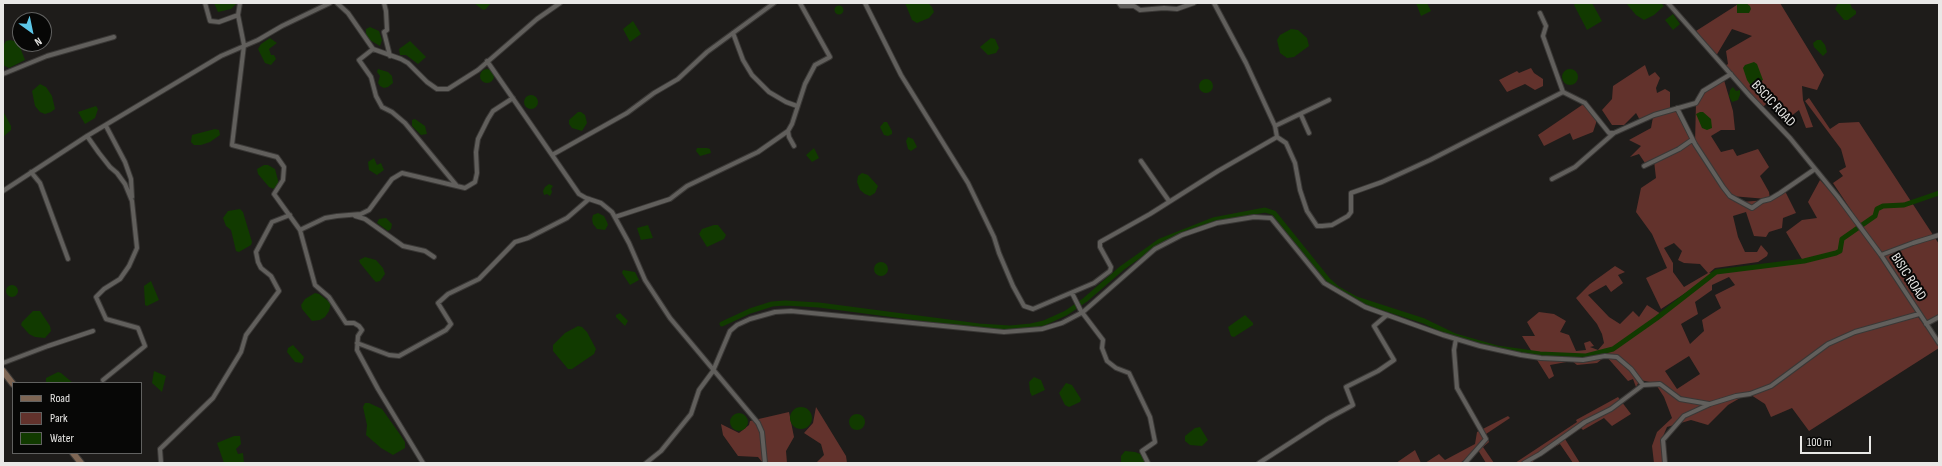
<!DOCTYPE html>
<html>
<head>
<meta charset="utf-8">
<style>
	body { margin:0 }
	#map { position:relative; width:1942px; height:466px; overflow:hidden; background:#1e1c1a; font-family:"Sofia Sans Condensed",sans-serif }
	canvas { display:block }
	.frame { position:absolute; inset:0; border:4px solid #e9e8e6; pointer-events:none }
	.legend { position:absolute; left:12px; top:382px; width:130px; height:72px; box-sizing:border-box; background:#070706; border:1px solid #616160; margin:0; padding:5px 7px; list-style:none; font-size:12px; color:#e9e8e6 }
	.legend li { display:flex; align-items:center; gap:8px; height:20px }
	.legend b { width:20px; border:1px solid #616160 }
	.north { position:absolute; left:12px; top:12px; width:40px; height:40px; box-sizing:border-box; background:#070706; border:1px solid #616160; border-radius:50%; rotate:147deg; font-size:11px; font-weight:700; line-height:16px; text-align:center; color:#e9e8e6 }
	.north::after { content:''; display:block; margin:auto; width:14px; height:18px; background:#5dc7e8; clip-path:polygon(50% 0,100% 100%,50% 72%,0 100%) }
	.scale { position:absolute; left:1800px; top:436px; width:71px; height:18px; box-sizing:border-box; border:2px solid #e9e8e6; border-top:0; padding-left:5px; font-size:12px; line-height:14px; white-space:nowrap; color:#e9e8e6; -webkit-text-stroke:3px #070706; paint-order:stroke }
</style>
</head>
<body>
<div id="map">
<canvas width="1942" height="466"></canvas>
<div class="frame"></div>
<ul class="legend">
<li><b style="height:5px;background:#7e6654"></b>Road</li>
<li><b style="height:11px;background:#62322c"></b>Park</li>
<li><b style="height:11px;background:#113a00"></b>Water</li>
</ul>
<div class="north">N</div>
<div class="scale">100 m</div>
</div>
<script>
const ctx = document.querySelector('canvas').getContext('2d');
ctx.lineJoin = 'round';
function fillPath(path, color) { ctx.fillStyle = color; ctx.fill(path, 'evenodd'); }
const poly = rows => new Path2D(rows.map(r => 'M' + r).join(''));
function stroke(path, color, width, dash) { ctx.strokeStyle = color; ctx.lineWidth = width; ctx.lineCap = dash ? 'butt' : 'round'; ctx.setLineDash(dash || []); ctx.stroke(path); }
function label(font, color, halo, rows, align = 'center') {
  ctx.font = font + ' "Sofia Sans Condensed",sans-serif'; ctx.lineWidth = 4; ctx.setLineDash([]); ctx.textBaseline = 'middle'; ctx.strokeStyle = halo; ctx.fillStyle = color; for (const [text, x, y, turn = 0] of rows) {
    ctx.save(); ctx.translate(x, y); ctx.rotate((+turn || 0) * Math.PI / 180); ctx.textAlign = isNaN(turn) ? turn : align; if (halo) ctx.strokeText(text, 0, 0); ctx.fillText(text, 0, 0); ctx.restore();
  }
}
const green = poly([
	[1740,3,1780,3,1824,75,1817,90,1802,86,1803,100,1813,127,1806,128,1799,110,1790,117,1766,104,1763,107,1725,66,1728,64,1726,51,1752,36,1732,29,1716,56,1696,31],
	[1645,65,1649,76,1655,72,1660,78,1656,88,1657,93,1665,89,1670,92,1670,110,1677,108,1695,143,1696,103,1703,91,1724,80,1733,111,1735,130,1721,130,1711,136,1721,152,1733,149,1737,156,1758,149,1769,167,1760,176,1769,192,1770,199,1785,191,1796,213,1783,218,1782,228,1769,232,1766,237,1754,236,1746,212,1733,216,1738,237,1745,252,1757,252,1761,245,1768,253,1767,256,1758,262,1715,268,1709,273,1803,261,1786,232,1802,220,1817,218,1808,202,1820,180,1837,198,1856,225,1879,252,1833,183,1843,176,1839,171,1846,167,1841,149,1805,101,1809,98,1830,129,1839,123,1859,122,1939,244,1939,319,1928,325,1919,314,1855,332,1828,344,1771,386,1747,394,1728,405,1708,425,1691,420,1667,427,1661,441,1665,452,1662,463,1654,463,1652,446,1657,432,1672,418,1664,397,1655,383,1640,380,1636,387,1633,379,1628,381,1606,356,1597,363,1577,365,1572,361,1550,365,1554,376,1549,379,1522,336,1535,336,1527,322,1539,312,1554,314,1566,321,1560,332,1569,335,1576,351,1586,350,1584,343,1590,341,1594,346,1590,347,1598,350,1604,343,1602,334,1597,324,1576,298,1590,284,1615,266,1625,272,1618,275,1623,283,1611,292,1606,285,1588,295,1609,317,1620,324,1633,311,1639,317,1647,305,1661,314,1710,277,1661,309,1646,278,1667,268,1652,234,1636,212,1641,188,1656,178,1654,161,1645,163,1639,154,1630,157,1641,146,1629,140,1651,128,1653,117,1641,122,1636,113,1624,125,1612,125,1602,110,1612,99,1613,86],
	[1731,196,1767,199,1767,200,1741,202],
	[1674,243,1682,251,1678,260,1684,263,1700,264,1708,273,1684,287,1673,272,1673,263,1664,248],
	[1729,277,1735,285,1715,295,1721,308,1702,320,1704,331,1690,344,1681,324,1698,314,1695,302,1712,290,1712,285],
	[1689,356,1700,374,1677,389,1665,371],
	[1531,68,1534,73,1543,79,1543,86,1535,90,1525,84,1507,92,1499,80,1517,71,1519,73],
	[1585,103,1596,116,1596,123,1593,132,1573,140,1570,133,1544,146,1538,135],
	[1918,317,1939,345,1939,348,1809,431,1792,408,1771,417,1765,404,1751,395,1772,387,1806,363,1828,345,1855,333],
	[1618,397,1631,414,1612,426,1604,418,1583,430,1581,428,1565,439,1580,463,1573,463,1560,444,1532,459,1534,463,1515,463,1577,422,1576,420],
	[816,407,846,456,847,463,816,463,824,455,821,444,804,433,813,423],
	[789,412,794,437,786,451,787,463,763,463,758,457,738,456,723,435,721,424,739,433,749,425,750,421],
	[1508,416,1510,418,1486,434,1489,442,1483,447,1494,463,1486,463,1478,450,1460,463,1425,463,1439,454,1445,460,1475,444,1477,432],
	[1415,450,1421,463,1396,463]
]);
const water = poly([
	[214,3,237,3,231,9,218,12],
	[474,3,491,3,486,9,483,10],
	[905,3,928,3,932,7,934,12,929,18,917,23,912,20],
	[1416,3,1427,3,1431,11,1421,16],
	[1576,3,1592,3,1602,21,1587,30,1574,5],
	[1626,3,1661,3,1664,6,1654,15,1644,20,1636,15],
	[1737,3,1746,3,1750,6,1751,9,1749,13,1737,13],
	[1838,3,1850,3,1852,8,1856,11,1856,14,1848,20,1844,20,1835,9],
	'834.5 10a4.5 4.5 0 1 1 9 0a4.5 4.5 0 1 1-9 0Z',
	[1673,14,1680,24,1673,30,1665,20],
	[633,21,641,34,630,42,623,29],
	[370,27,379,31,382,40,380,46,368,39,366,34,366,29],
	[1291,29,1298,30,1307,38,1309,46,1294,57,1287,58,1280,53,1277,40,1280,35],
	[270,38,277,43,269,49,271,55,274,55,276,59,271,65,265,63,258,49,261,44],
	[991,38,995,39,999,48,996,53,988,55,980,47],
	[10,40,18,42,25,60,9,68,3,65,3,46,6,41],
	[1817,40,1821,40,1825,45,1827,52,1823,56,1814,47,1813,43],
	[410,41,426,57,418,64,406,55,400,55,399,49],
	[1754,62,1757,64,1763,80,1751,86,1747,80,1743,68,1745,65],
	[378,69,388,72,392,76,393,83,388,87,384,88,380,86,378,83,380,76,377,72],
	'1562 77a8 8 0 1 1 16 0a8 8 0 1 1-16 0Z',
	'480 76a7 7 0 1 1 14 0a7 7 0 1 1-14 0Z',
	'1199 86a7 7 0 1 1 14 0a7 7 0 1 1-14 0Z',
	[40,84,46,87,52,96,55,109,51,112,45,114,40,112,35,106,32,91],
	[1733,87,1736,91,1740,90,1740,95,1738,100,1732,102,1729,96,1730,90],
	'524 102a7 7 0 1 1 14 0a7 7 0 1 1-14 0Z',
	[96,106,98,109,95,118,85,124,78,112],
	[3,111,11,126,11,130,3,137],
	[578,112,581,112,585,115,587,123,582,131,572,128,569,124,569,120],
	[1700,112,1703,112,1711,119,1712,128,1707,130,1702,128,1696,114],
	[415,119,425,126,427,134,421,135,412,126,412,120],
	[884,122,887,122,892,131,892,134,888,136,884,135,880,127],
	[215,129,219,130,220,135,210,142,201,145,194,145,191,142,192,135],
	[908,137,913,139,917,147,911,151,908,149,906,141],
	[697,148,707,148,710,149,711,153,700,156,696,151],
	[814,148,819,158,812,162,806,155],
	[374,158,377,165,381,163,384,170,377,175,369,170,368,162],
	[264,165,268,165,275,169,279,184,274,189,269,187,258,174,257,169],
	[862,173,868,175,878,186,875,193,870,196,865,194,860,190,857,182,858,176],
	[549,184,553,186,551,189,552,192,550,196,547,194,544,195,543,191,545,187],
	[240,209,243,212,252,242,251,245,239,252,236,251,231,230,226,226,223,218,228,211],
	[598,213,604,216,607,222,608,225,605,230,597,229,593,224,592,219,593,215],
	[386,218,392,224,391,229,388,231,377,223,379,219],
	[648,225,653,238,641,240,637,228],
	[714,225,718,225,726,235,724,239,707,247,699,234,702,229],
	[365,257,376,260,383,268,385,274,380,281,376,282,373,279,360,263,359,260],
	'874 269a7 7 0 1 1 14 0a7 7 0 1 1-14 0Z',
	[623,270,635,272,639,280,630,285,622,273],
	[151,281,159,300,147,306,145,305,144,286],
	'6 291a6 6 0 1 1 12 0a6 6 0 1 1-12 0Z',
	[315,293,319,294,331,303,329,311,325,317,320,320,312,321,302,309,301,305,305,299],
	[33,311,40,311,50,326,51,331,45,338,35,337,29,334,21,325,22,322],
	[620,313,628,321,625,326,616,317,616,315],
	[1245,315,1253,323,1253,325,1234,337,1231,336,1228,327],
	[578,326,582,327,587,332,596,349,594,354,572,369,568,369,553,351,553,345,565,333],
	[293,345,304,357,302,363,295,362,287,352,288,348],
	[154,371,166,376,162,392,152,383],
	[58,372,61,373,73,383,46,383,46,378],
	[1034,377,1041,380,1045,390,1032,396,1030,392,1029,382],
	[1066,383,1072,385,1081,399,1080,402,1069,407,1065,405,1059,393],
	[365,403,369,403,382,409,399,433,405,442,405,448,393,455,381,448,366,435,367,425,363,407],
	'790 418a11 11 0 1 1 22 0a11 11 0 1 1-22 0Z',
	'730 422a9 9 0 1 1 18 0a9 9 0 1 1-18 0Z',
	'849 422a8 8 0 1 1 16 0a8 8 0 1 1-16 0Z',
	[1200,427,1208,440,1202,446,1190,445,1185,441,1185,436,1195,428],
	[234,436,240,436,241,444,236,449,238,454,243,453,244,463,224,463,217,443],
	[1125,451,1135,452,1143,455,1146,463,1121,463,1121,456]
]);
const canal = poly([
	[722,324,750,311,772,304,785,303,819,305,979,326,1010,328,1031,326,1044,323,1066,313,1085,300,1122,268,1160,241,1213,220,1265,210,1274,213,1328,280,1338,289,1356,299,1424,321,1455,336,1497,348,1540,354,1586,356,1613,349,1657,318,1716,272,1804,261,1836,253,1840,251,1842,239,1875,216,1877,209,1883,206,1904,205,1939,193]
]);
const street = poly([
	[205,3,210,21,219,22,238,15],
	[240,3,238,15,244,45,232,145,277,157,284,167,283,180,274,194,300,230,315,285,329,297,346,323,354,323,359,326,362,330,358,336,357,350,378,389,423,463],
	[337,3,348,13,373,49,401,59,408,63,427,82,437,89,448,89,478,70,537,19,560,3],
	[384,3,386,11,387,30,384,32,390,56],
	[865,3,901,75,968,183,994,237,999,253,1013,286,1024,306,1033,309,1094,283,1110,271,1111,267,1100,247,1100,242,1150,214,1218,171,1277,137,1286,143,1295,163,1300,190,1307,211,1317,226,1322,226,1332,225,1348,216,1351,212,1351,193,1382,182,1430,160,1563,92,1585,103,1609,133,1614,133,1654,115,1696,103,1703,91,1731,74],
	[1119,3,1121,6,1134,6,1140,10,1164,8,1177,9,1194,3],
	[1214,3,1246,63,1275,126,1277,137],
	[1668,3,1749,95,1790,138,1838,197,1881,255,1939,343],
	[1540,13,1546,26,1543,36,1563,92],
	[733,33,743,60,752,75,769,92,786,102,797,106],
	[373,49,359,60,371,77,376,96,382,107,392,112,405,123,457,186],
	[487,61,579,194,586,198,601,203,612,212,629,243,645,280,670,318,758,423,762,432,765,463],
	[3,74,47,56,114,37],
	[1677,108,1695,144,1723,187,1730,196,1752,208,1762,201,1770,199,1780,193,1815,169],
	[1301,115,1309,133],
	[106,126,125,162,131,179,132,197],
	[1275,126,1329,100],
	[788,131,789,137,794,146],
	[87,136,99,153,110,167,117,173,125,184,132,201,137,248,129,266,120,279,104,289,96,297,106,319,138,328,145,346,103,380],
	[552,155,627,113,654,93,678,79,707,52,774,3],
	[1141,161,1169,201],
	[1644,166,1679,149,1692,140],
	[31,172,40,183,68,259],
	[1552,179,1575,167,1614,133],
	[3,191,87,136,221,56,258,40,282,26,330,3],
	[355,216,365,219,403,246,425,251,434,257],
	[615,217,670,199,687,186,758,152,788,131,792,124,805,84,815,65,830,57,800,3],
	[300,230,325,218,337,216,361,214,369,210,392,179,402,173,465,188,475,182,477,173,476,152,478,139,488,119,493,111,513,98],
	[1881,255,1913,243,1939,235],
	[1072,293,1081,311,1103,340,1102,348,1107,361,1116,368,1129,373,1150,417,1155,442,1142,451,1148,463],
	[1926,324,1939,317],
	[1456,339,1454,350,1457,388,1486,439,1465,463],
	[357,343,389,355,399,356,446,330,451,324,438,303,448,294,479,279,515,242,528,238,567,218,589,199],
	[3,363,48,346,93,331],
	[161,463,160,449,213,398,241,352,246,335,279,291,271,276,261,268,258,262,256,252,272,222,290,215],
	[646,463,661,451,691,414,699,390,713,371,730,331,737,325,750,319,775,312,791,311,1004,332,1042,329,1062,323,1083,312,1155,249,1182,235,1217,223,1254,217,1271,218,1324,283,1365,307,1443,335,1480,346,1521,355,1541,358,1583,360,1605,356,1617,357,1631,369,1643,385],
	[1259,463,1327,419,1353,405,1346,387,1378,371,1394,360,1374,326,1387,315],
	[1524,463,1540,454,1585,422,1611,409,1643,385,1660,384,1680,399,1709,404],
	[1665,463,1663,440,1684,416,1710,404,1736,396,1750,394,1771,386,1828,344,1855,332,1919,314]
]);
const secondary = poly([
	[3,371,13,384],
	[73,453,81,463]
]);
const streetNames = [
	["BSCIC ROAD",1773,104,47],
	["BISIC ROAD",1908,277,57]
];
fillPath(green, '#62322c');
fillPath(water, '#113a00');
stroke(canal, '#113a00', 5);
stroke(street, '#3a3836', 6);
stroke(secondary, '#3a3836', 8);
stroke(street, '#615f5c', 4);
stroke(secondary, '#7e6654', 6);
label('14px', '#e9e8e6', '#070706', streetNames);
</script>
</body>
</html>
